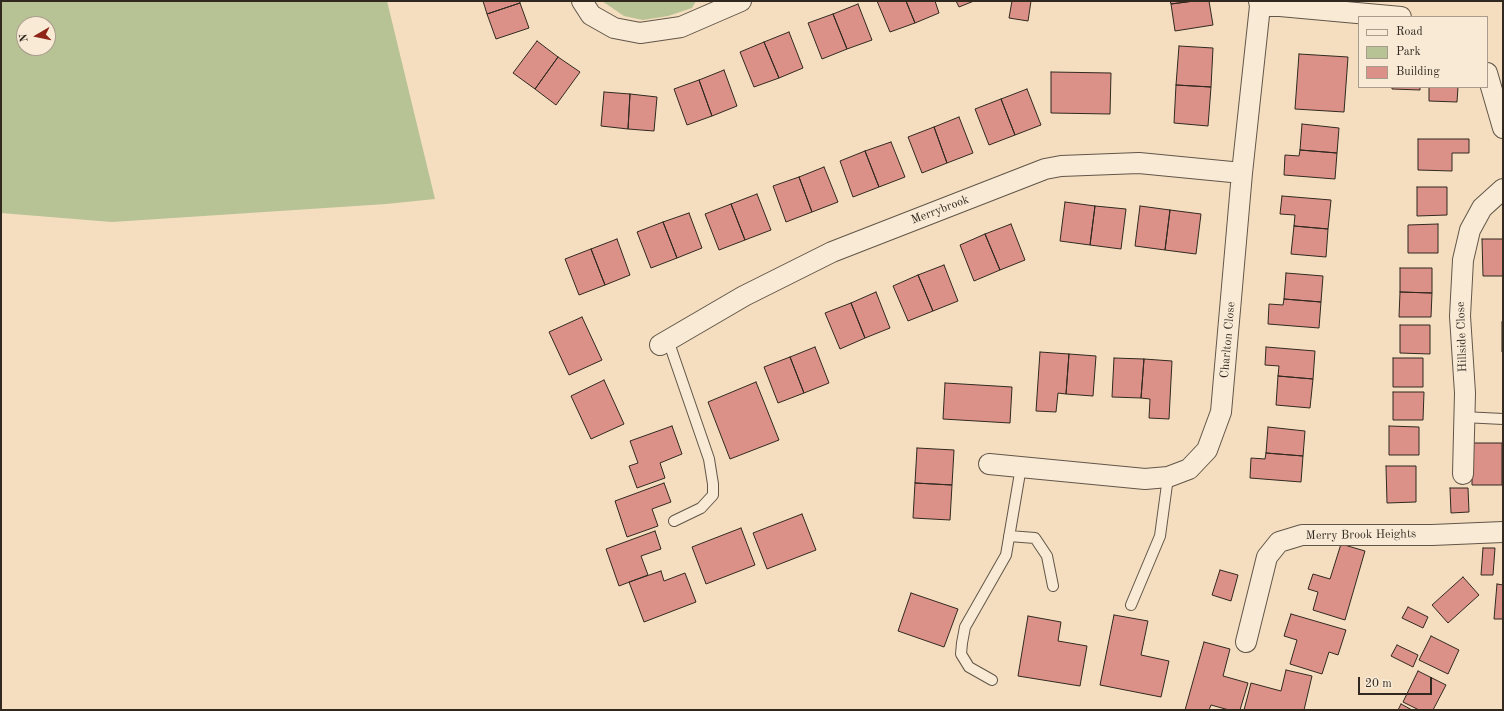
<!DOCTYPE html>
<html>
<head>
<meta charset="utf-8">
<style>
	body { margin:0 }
	#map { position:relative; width:1504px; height:711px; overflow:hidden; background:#f4debf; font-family:"Old Standard TT",serif }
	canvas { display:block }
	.frame { position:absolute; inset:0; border:2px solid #312920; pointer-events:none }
	.legend { position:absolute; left:1358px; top:16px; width:130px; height:72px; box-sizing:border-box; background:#f8ead5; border:1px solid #a89d8d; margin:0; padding:5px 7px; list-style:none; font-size:12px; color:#312920 }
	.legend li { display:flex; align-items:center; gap:8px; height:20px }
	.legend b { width:20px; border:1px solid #a89d8d }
	.north { position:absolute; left:16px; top:16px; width:40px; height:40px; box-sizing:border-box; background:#f8ead5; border:1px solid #a89d8d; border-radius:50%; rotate:261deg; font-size:11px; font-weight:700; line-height:16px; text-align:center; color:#312920 }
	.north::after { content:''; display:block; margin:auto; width:14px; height:18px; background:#8f2418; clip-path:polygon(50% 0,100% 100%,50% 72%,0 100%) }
	.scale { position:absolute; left:1358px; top:677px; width:74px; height:18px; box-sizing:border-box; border:2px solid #312920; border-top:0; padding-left:5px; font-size:12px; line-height:14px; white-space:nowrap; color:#312920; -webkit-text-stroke:3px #f8ead5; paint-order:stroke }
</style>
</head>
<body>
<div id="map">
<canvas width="1504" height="711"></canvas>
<div class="frame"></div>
<ul class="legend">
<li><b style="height:5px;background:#f8ead5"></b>Road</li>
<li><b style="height:11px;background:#b7c295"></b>Park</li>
<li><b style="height:11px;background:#db9187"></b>Building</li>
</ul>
<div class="north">N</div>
<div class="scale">20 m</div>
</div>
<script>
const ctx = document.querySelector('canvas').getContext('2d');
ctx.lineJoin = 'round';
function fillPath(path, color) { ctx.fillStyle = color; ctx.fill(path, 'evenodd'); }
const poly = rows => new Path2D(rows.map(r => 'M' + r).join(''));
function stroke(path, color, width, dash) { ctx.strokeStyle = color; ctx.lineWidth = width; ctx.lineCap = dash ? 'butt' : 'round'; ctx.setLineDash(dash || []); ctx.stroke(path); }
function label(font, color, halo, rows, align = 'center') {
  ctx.font = font + ' "Old Standard TT",serif'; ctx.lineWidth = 3.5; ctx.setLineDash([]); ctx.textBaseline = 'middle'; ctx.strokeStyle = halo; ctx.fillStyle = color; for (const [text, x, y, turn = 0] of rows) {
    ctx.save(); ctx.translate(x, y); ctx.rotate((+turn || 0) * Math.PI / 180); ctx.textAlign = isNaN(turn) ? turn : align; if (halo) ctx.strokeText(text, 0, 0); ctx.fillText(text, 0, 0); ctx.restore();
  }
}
const green = poly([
	[1,1,387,1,435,199,386,204,112,222,1,213],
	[24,24,48,24,48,48,24,48],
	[602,1,696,1,692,8,668,16,643,20,624,16]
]);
const building = poly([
	[483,1,519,1,520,3,487,14,483,1],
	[877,1,906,1,915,23,890,32,877,1],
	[906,1,935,1,939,13,915,23,906,1],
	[956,1,974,1,959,7,956,1],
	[1012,1,1031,1,1028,21,1009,18,1012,1],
	[1170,1,1194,1,1171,4,1170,1],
	[1194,1,1209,1,1213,25,1175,31,1171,4,1194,1],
	[520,3,529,28,496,39,487,14,520,3],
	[858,4,872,40,847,49,833,14,858,4],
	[833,14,847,49,822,59,808,23,833,14],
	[789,32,803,68,779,78,764,42,789,32],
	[537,41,558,57,535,89,513,73,537,41],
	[764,42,779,78,754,87,740,52,764,42],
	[1179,46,1213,48,1211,87,1176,85,1179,46],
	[1299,54,1348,57,1344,112,1295,109,1299,54],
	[558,57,580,72,556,105,535,89,558,57],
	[724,70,737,106,712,116,699,80,724,70],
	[1051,72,1111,73,1110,114,1051,113,1051,72],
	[699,80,712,116,687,125,674,89,699,80],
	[1176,85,1211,87,1208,126,1174,123,1176,85],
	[1392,87,1420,87,1420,90,1392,89,1392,87],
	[1429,87,1458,87,1457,102,1429,101,1429,87],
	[1027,89,1041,125,1015,135,1001,99,1027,89],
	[604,92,630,94,628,129,601,126,604,92],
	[630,94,657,97,654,131,628,129,630,94],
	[1001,99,1015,135,989,145,975,109,1001,99],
	[959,117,973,153,947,163,934,127,959,117],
	[1302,124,1339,128,1337,153,1300,150,1302,124],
	[934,127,947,163,922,173,908,137,934,127],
	[1418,139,1469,139,1469,153,1452,153,1452,171,1418,170,1418,139],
	[891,142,905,177,879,187,865,151,891,142],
	[1300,150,1337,153,1335,179,1284,175,1285,155,1299,156,1300,150],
	[865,151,879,187,853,197,840,161,865,151],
	[824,167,838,202,812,212,799,177,824,167],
	[799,177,812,212,786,222,773,186,799,177],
	[1417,187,1447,187,1447,215,1417,216,1417,187],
	[757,194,771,230,745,240,731,204,757,194],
	[1282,196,1331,200,1328,229,1294,226,1295,215,1280,214,1282,196],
	[1065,202,1095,206,1090,245,1060,241,1065,202],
	[731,204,745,240,719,250,705,214,731,204],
	[1095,206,1126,209,1121,249,1090,245,1095,206],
	[1140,206,1170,210,1165,250,1135,246,1140,206],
	[1170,210,1201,214,1196,254,1165,250,1170,210],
	[689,213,702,248,677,258,663,222,689,213],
	[663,222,677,258,651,268,637,232,663,222],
	[1011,224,1025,260,1000,270,985,234,1011,224],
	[1438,224,1438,253,1408,253,1408,225,1438,224],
	[1294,226,1328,229,1326,257,1291,254,1294,226],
	[985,234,1000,270,974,281,960,245,985,234],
	[617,239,630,275,605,285,591,249,617,239],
	[1482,239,1503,239,1503,276,1483,276,1482,239],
	[591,249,605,285,579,295,565,259,591,249],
	[944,265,958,301,933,311,918,275,944,265],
	[1400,268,1432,268,1432,293,1400,292,1400,268],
	[1286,273,1323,276,1321,302,1284,299,1286,273],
	[918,275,933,311,908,321,893,286,918,275],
	[876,292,890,328,865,338,851,303,876,292],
	[1400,292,1432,293,1431,317,1399,317,1400,292],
	[1284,299,1321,302,1319,328,1268,324,1269,304,1283,305,1284,299],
	[851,303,865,338,840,349,825,313,851,303],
	[582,317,602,360,569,375,549,332,582,317],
	[1502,322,1503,322,1503,352,1502,352,1502,322],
	[1400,325,1430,325,1430,354,1400,353,1400,325],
	[815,347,829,383,804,393,790,357,815,347],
	[1266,347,1315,351,1313,379,1278,376,1279,366,1265,365,1266,347],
	[1040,352,1069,354,1066,394,1058,393,1056,412,1036,411,1040,352],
	[1069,354,1096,356,1093,396,1066,394,1069,354],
	[790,357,804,393,778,403,764,367,790,357],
	[1114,358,1144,359,1141,398,1112,397,1114,358],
	[1393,358,1423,358,1423,387,1393,387,1393,358],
	[1144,359,1172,361,1169,419,1149,418,1150,399,1141,398,1144,359],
	[1278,376,1313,379,1310,408,1276,405,1278,376],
	[604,380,624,424,591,439,571,396,604,380],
	[756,382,779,440,730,459,708,402,756,382],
	[945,383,1012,387,1010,423,943,419,945,383],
	[1393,392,1424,392,1423,420,1393,420,1393,392],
	[672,426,682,454,660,463,665,478,637,488,629,466,638,463,630,441,672,426],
	[1389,426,1419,427,1419,455,1389,455,1389,426],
	[1268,427,1305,431,1303,456,1266,453,1268,427],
	[1472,443,1502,443,1502,485,1472,485,1472,443],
	[917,448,954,450,952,485,915,483,917,448],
	[1266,453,1303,456,1301,482,1250,478,1251,458,1265,459,1266,453],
	[1386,466,1416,466,1416,502,1387,503,1386,466],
	[664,483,671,502,652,509,658,526,627,537,615,501,664,483],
	[915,483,952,485,950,520,913,518,915,483],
	[1450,488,1468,488,1469,512,1451,513,1450,488],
	[802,514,816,550,767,569,753,533,802,514],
	[741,528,755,565,706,584,692,547,741,528],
	[655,531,661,549,641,556,648,575,619,586,606,549,655,531],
	[1341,544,1365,551,1345,620,1313,610,1318,592,1308,589,1313,574,1330,579,1341,544],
	[1483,548,1495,548,1493,575,1481,575,1483,548],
	[1220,570,1238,575,1231,601,1212,595,1220,570],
	[661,571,664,581,685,573,696,602,644,622,629,582,661,571],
	[1463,577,1479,595,1448,623,1432,605,1463,577],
	[1497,584,1503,585,1503,619,1494,619,1497,584],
	[911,593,958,609,944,647,898,631,911,593],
	[1408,607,1428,617,1423,628,1402,618,1408,607],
	[1291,614,1346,630,1338,655,1329,652,1322,674,1290,664,1297,640,1284,636,1291,614],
	[1114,615,1148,621,1141,655,1169,661,1161,697,1100,685,1114,615],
	[1028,616,1061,622,1058,641,1087,646,1080,686,1018,676,1028,616],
	[1431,636,1459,650,1448,674,1419,660,1431,636],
	[1204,642,1230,649,1223,676,1248,683,1240,710,1229,710,1211,705,1209,710,1185,710,1204,642],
	[1397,645,1418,655,1413,667,1391,656,1397,645],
	[1286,670,1312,676,1304,710,1244,710,1251,683,1281,691,1286,670],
	[1418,671,1446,685,1433,710,1419,710,1403,702,1418,671],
	[1401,704,1412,710,1398,710,1401,704]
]);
const service = poly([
	[668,340,709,459,713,484,713,495,701,508,674,521],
	[1463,417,1503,419],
	[1009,536,1035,538,1047,556,1053,586],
	[1131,605,1160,536,1168,477],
	[992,680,969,667,961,654,962,643,965,627,1006,555,1021,467]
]);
const minor = poly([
	[582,1,591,15,614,28,640,33,681,27,741,1],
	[1260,6,1280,6,1401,17],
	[1487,73,1503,128],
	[660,345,744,296,832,252,1045,169,1061,166,1139,163,1242,173],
	[989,464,1145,479,1168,477,1189,469,1207,450,1221,412,1242,173,1260,6,1259,1],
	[1463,474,1465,393,1460,316,1463,260,1470,230,1482,208,1503,189],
	[1246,642,1267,557,1279,542,1302,535,1432,535,1503,532]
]);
const streetNames = [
	["Merrybrook",940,210,-21],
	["Hillside Close",1462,337,-92],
	["Charlton Close",1228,340,-85],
	["Merry Brook Heights",1361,535,-1]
];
fillPath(green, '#b7c295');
fillPath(building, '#db9187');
stroke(building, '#312920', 1);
stroke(service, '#625648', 12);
stroke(minor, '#625648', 22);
stroke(service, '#f8ead5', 10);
stroke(minor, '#f8ead5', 20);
label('12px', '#312920', '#f8ead5', streetNames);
</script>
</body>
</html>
